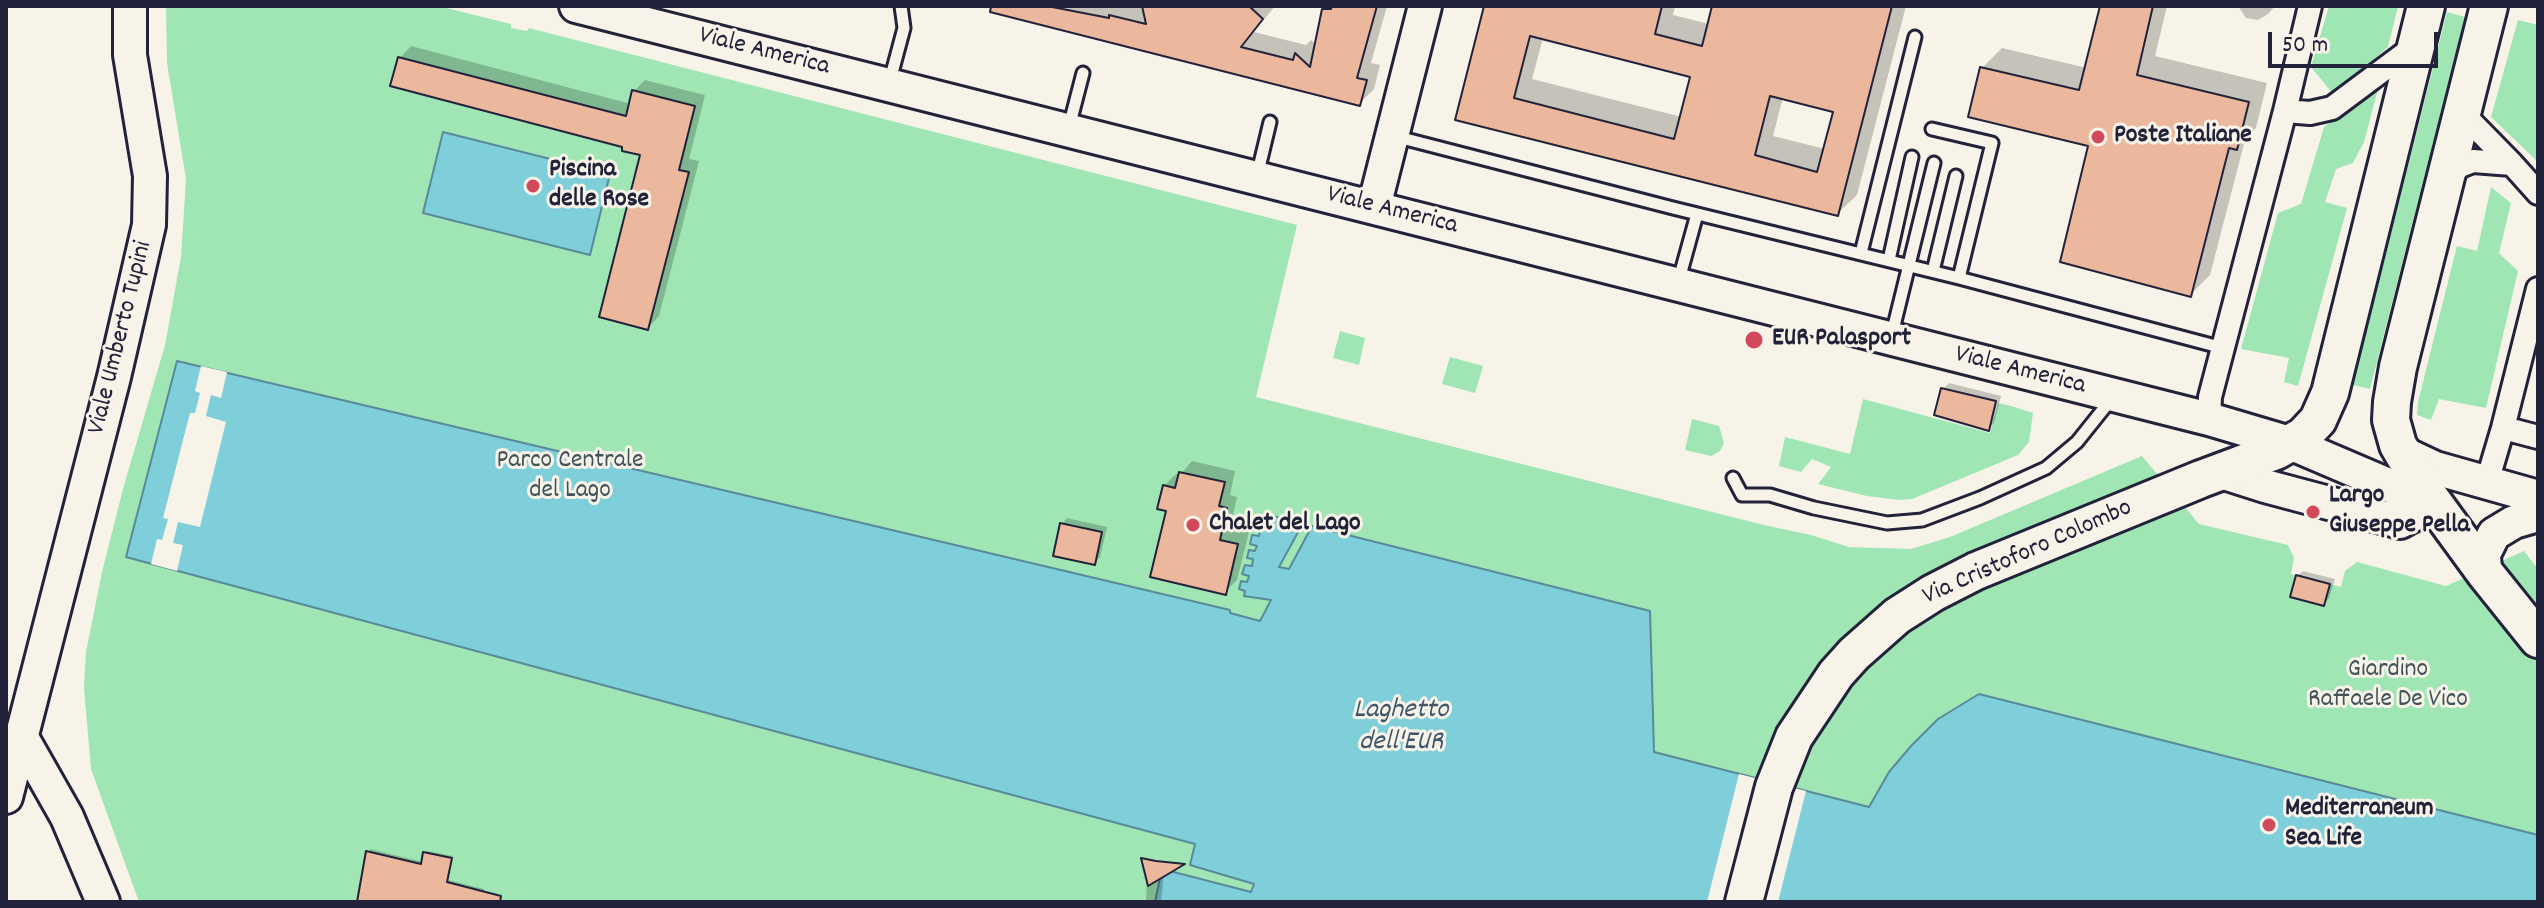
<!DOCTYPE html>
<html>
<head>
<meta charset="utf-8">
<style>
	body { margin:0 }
	#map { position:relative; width:2544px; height:908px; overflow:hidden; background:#f7f3e8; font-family:Dekko,sans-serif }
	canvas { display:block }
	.frame { position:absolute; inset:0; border:8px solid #22223b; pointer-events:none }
	.scale { position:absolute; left:2268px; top:32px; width:170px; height:36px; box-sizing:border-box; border:4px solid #22223b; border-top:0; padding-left:10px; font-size:24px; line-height:28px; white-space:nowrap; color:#22223b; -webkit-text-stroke:6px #f7f3e8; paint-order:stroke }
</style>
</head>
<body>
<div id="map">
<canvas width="2544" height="908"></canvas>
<div class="frame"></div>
<div class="scale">50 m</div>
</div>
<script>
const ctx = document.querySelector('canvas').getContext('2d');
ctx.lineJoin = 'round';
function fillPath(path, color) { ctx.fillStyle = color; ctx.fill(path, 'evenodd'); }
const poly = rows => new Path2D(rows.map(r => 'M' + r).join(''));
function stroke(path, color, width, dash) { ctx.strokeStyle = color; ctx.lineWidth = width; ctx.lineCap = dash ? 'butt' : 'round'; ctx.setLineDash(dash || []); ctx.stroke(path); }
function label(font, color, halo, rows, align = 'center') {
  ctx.font = font + ' Dekko,sans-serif'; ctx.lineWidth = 6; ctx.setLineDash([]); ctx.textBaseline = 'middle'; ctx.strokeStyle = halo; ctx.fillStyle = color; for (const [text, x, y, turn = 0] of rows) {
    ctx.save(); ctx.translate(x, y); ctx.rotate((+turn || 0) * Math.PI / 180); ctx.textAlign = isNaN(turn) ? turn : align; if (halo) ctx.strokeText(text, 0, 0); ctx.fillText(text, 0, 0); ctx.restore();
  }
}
const green = poly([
	[166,6,438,6,511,24,511,28,527,31,529,28,1297,225,1256,397,1764,525,1811,535,1849,547,1911,549,1950,537,2142,456,2199,524,2288,545,2294,558,2291,574,2341,587,2345,571,2357,562,2446,586,2524,551,2538,569,2538,902,139,902,91,769,84,688,86,652,102,572,123,489,165,345,181,257,186,179,167,63],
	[2329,6,2398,6,2388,47,2333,94,2311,67],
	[2447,12,2465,17,2370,389,2353,385],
	[2518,20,2538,25,2538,162,2491,117],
	[2378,89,2364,142,2353,163,2336,169,2325,202,2347,208,2298,386,2284,382,2289,358,2241,349,2278,213,2301,204,2324,127],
	[2491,187,2511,203,2499,253,2518,271,2486,408,2439,399,2431,420,2417,415,2418,402,2457,246,2477,251],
	[1340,331,1365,338,1359,365,1333,358],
	[1450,357,1483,366,1475,393,1442,384],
	[1863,399,1990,433,1998,403,2011,406,2033,413,2029,442,2018,455,1912,499,1899,500,1867,496,1818,484,1831,467,1812,459,1801,472,1779,466,1785,437,1850,454],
	[1692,419,1719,426,1724,443,1720,451,1711,456,1685,450]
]);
const water = poly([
	[443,132,610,174,590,255,423,213,443,132],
	[177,361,1230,610,1230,613,1260,621,1271,600,1244,596,1245,591,1239,589,1241,581,1247,582,1249,576,1242,574,1245,565,1252,566,1253,559,1247,558,1249,550,1255,551,1257,546,1250,544,1252,535,1259,536,1260,530,1254,528,1256,522,1262,523,1265,514,1303,523,1279,567,1289,569,1312,526,1650,611,1654,752,1869,807,1889,772,1911,746,1938,719,1979,694,2538,835,2538,902,1155,902,1162,869,1251,892,1254,884,1190,865,1195,844,126,557,177,361]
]);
const pier = poly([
	[201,366,227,372,221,398,211,395,206,416,226,422,200,527,178,522,173,543,183,545,177,571,151,564,157,539,162,540,168,519,163,518,190,413,195,413,200,393,195,391],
	[1739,774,1806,791,1778,902,1707,902]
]);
const shadow = poly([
	[998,6,1275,6,1254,32,1306,45,1311,40,1317,45,1325,6,1387,6,1371,63,1380,65,1374,89,1359,104],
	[1486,6,1675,6,1673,15,1709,24,1714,6,1906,6,1857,195,1837,214,1458,118],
	[1543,38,1692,75,1682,117,1532,79],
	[1783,97,1835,110,1825,149,1773,136],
	[2102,6,2167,6,2155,56,2267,83,2256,128,2245,140,2210,275,2191,294,2091,144,1982,68,2002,48,2087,68],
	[2238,6,2275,6,2268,14,2258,20,2246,18],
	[411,46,631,104,634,91,645,80,705,95,689,159,699,161,659,316,648,328,643,154,400,58],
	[1949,383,2001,396,1994,423,1989,428,1943,389],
	[1192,461,1235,471,1230,495,1237,497,1230,528,1249,532,1237,580,1225,592,1168,509,1164,486,1176,474,1180,475],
	[1067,518,1107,527,1100,557,1094,563,1062,524],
	[2303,571,2335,579,2329,598,2323,604,2297,576],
	[370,849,423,862,427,851,453,856,448,880,484,889,480,902,359,902],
	[1148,861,1165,864,1161,902,1146,902]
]);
const building = poly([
	[991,6,1047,6,1109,18,1109,15,1146,24,1142,6,1249,6,1263,19,1241,47,1293,60,1295,53,1310,67,1322,9,1331,9,1332,6,1377,6,1357,78,1367,80,1360,106,990,12,991,6],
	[1484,6,1662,6,1655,34,1702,46,1712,6,1892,6,1838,216,1455,120,1484,6],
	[1530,36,1690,77,1674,139,1514,98,1530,36],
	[1770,96,1833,112,1817,172,1755,155,1770,96],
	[2100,6,2153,6,2137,75,2249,102,2237,150,2229,148,2191,297,2060,262,2088,146,1968,117,1980,67,2079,90,2100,6],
	[398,57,626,116,632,90,695,106,679,170,689,172,648,330,599,317,640,155,622,151,622,147,390,86,398,57],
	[1941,388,1996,401,1989,431,1934,415,1941,388],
	[1179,472,1225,482,1219,506,1227,508,1220,540,1238,544,1226,595,1150,577,1166,511,1157,509,1163,485,1175,488,1179,472],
	[1060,523,1102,532,1095,565,1053,556,1060,523],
	[2296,575,2330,584,2324,606,2290,597,2296,575],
	[366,851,421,864,423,852,452,858,447,882,501,896,500,902,357,902,366,851],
	[1141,858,1156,861,1185,864,1148,886,1141,858]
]);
const lane = poly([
	[889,84,904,28,901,6],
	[1069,127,1083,73],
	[1932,129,1992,143,1959,278],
	[1394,136,1673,208,1959,278,2223,348],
	[1257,176,1270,122],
	[1861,253,1915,37],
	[1889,260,1912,157],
	[1933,271,1956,176],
	[1678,283,1697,214],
	[1892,334,1934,163],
	[1733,478,1742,495,1770,495,1814,508,1887,523,1922,520,1980,498,2046,468,2077,442,2113,397]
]);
const street = poly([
	[2285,111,2310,113,2332,108,2415,46],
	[2512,164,2538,193],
	[2446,179,2460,166,2473,161,2512,164,2462,113],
	[2209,419,2210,397,2285,111,2310,6],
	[2515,431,2538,437],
	[2487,482,2503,428,2538,289]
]);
const secondary = poly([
	[576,6,2209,419,2290,443,2433,504],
	[1374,207,1425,6],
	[2401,452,2435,468,2538,497],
	[2221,472,2265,486,2400,522,2433,504],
	[2485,573,2484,554,2494,534,2514,522,2538,515],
	[21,736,67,817,103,902],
	[6,797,114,377,149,225,150,176,130,55,130,6]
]);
const primary = poly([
	[2489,6,2398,367,2392,402,2391,420,2398,445,2423,488,2485,573,2538,639],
	[1744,902,1774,787,1794,737,1836,674,1854,654,1897,616,1933,593,1976,571,2201,479,2276,451,2303,436,2318,420,2330,393,2426,6]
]);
const markers = [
	[2098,137,8,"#d1495b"],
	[533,186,8,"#d1495b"],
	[1754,340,10,"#d1495b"],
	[2313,512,8,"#d1495b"],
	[1193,525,8,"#d1495b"],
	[2269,825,8,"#d1495b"]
];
const streetNames = [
	["Viale America",764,53,14],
	["Viale America",1392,212,14],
	["Viale Umberto Tupini",122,338,-76],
	["Viale America",2020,372,14],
	["Via Cristoforo Colombo",2028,554,-24]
];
const poiNames = [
	["Poste Italiane",2114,137],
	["Piscina",549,171],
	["delle Rose",549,201],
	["EUR Palasport",1772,340],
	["Largo",2329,497],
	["Giuseppe Pella",2329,527],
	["Chalet del Lago",1209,525],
	["Mediterraneum",2285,810],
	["Sea Life",2285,840]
];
const parkNames = [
	["Parco Centrale",570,462],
	["del Lago",570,492],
	["Giardino",2388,671],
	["Raffaele De Vico",2388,701]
];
const waterNames = [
	["Laghetto",1401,712],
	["dell'EUR",1401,744]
];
fillPath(green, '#9fe6b4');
fillPath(water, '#7ecfda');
stroke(water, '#598a9a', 2);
fillPath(pier, '#f7f3e8');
fillPath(shadow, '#0003');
fillPath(building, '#ebb89d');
stroke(building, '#22223b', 2);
stroke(lane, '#22223b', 17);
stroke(street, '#22223b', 28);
stroke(secondary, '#22223b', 38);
stroke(primary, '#22223b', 42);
stroke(lane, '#f7f3e8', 11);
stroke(street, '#f7f3e8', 22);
stroke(secondary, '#f7f3e8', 32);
stroke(primary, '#f7f3e8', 36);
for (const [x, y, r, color] of markers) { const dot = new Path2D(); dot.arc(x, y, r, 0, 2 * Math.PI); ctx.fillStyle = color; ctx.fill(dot); stroke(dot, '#f7f3e8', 3); }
label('26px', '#22223b', '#f7f3e8', streetNames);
label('bold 26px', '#22223b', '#f7f3e8', poiNames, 'left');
label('26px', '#415359', '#f7f3e8', parkNames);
label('italic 28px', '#3e566b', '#f7f3e8', waterNames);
</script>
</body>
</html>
